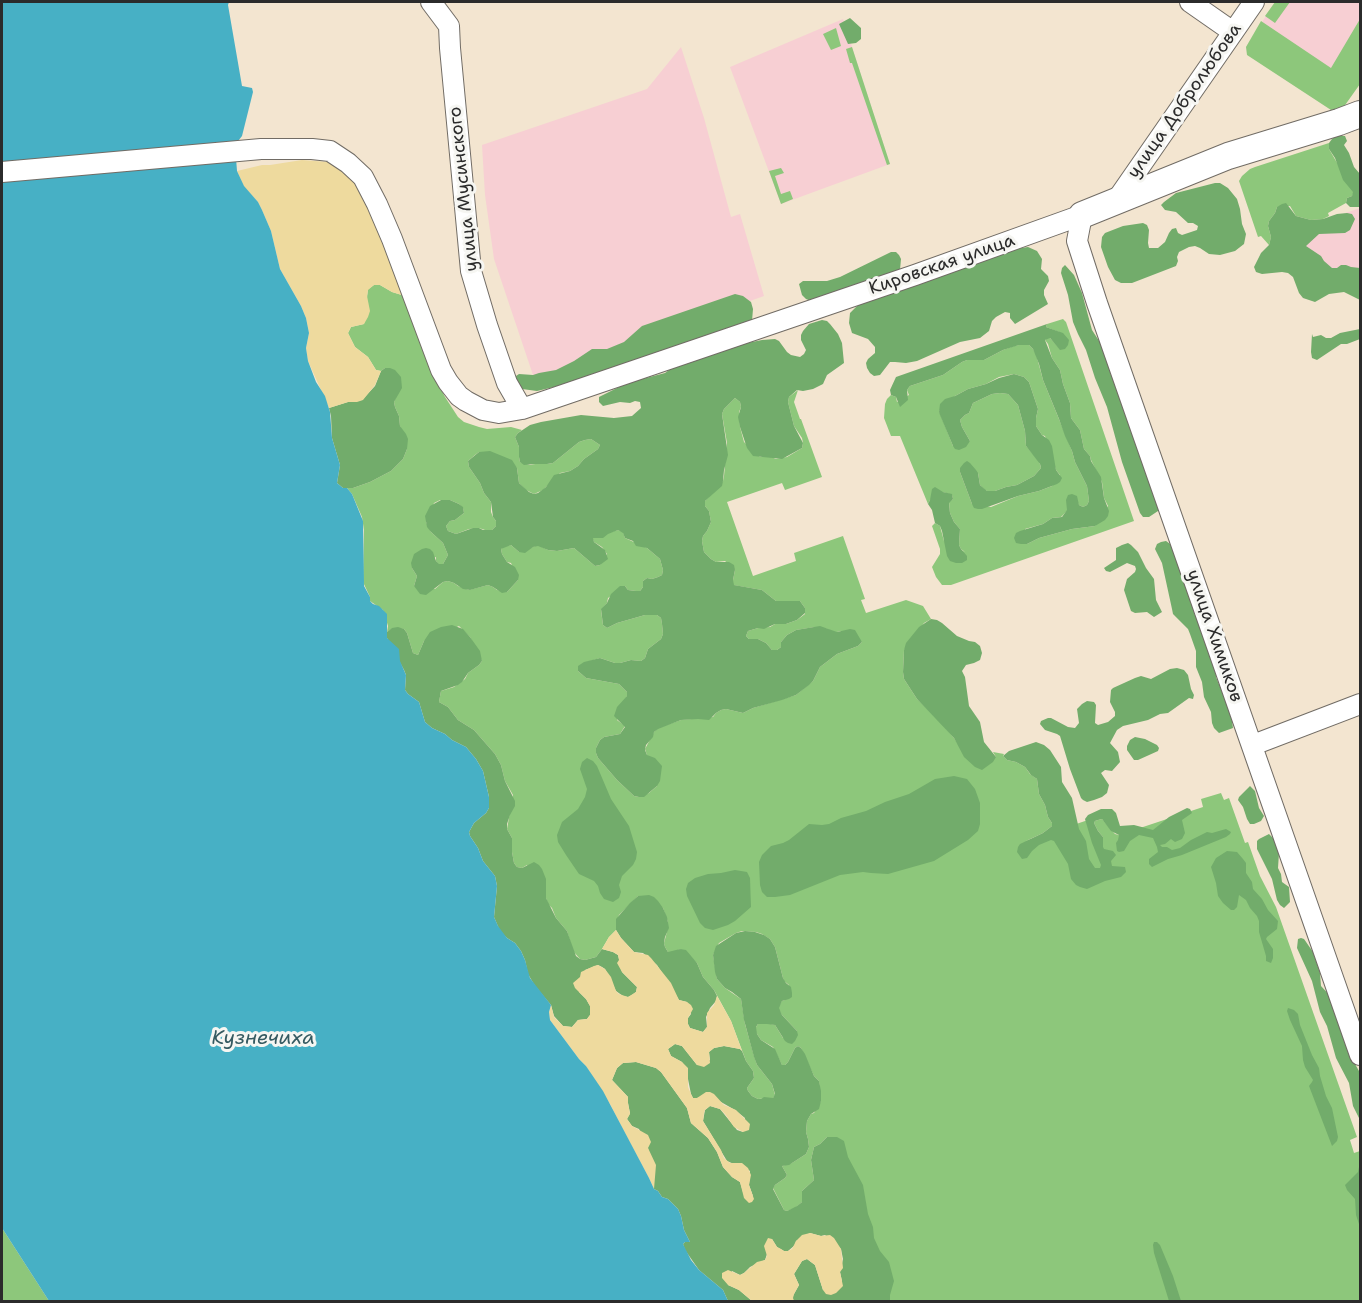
<!DOCTYPE html>
<html>
<head>
<meta charset="utf-8">
<style>
	body { margin:0 }
	#map { position:relative; width:1362px; height:1303px; overflow:hidden; background:#f3e5d0; font-family:"Shantell Sans",sans-serif }
	canvas { display:block }
	.frame { position:absolute; inset:0; border:3px solid #2b2b2b; pointer-events:none }
</style>
</head>
<body>
<div id="map">
<canvas width="1362" height="1303"></canvas>
<div class="frame"></div>
</div>
<script>
const ctx = document.querySelector('canvas').getContext('2d');
ctx.lineJoin = 'round';
function fillPath(path, color) { ctx.fillStyle = color; ctx.fill(path, 'evenodd'); }
const poly = rows => new Path2D(rows.map(r => 'M' + r).join(''));
function stroke(path, color, width, dash) { ctx.strokeStyle = color; ctx.lineWidth = width; ctx.lineCap = dash ? 'butt' : 'round'; ctx.setLineDash(dash || []); ctx.stroke(path); }
function label(font, color, halo, rows, align = 'center') {
  ctx.font = font + ' "Shantell Sans",sans-serif'; ctx.lineWidth = 6; ctx.setLineDash([]); ctx.textBaseline = 'middle'; ctx.strokeStyle = halo; ctx.fillStyle = color; for (const [text, x, y, turn = 0] of rows) {
    ctx.save(); ctx.translate(x, y); ctx.rotate((+turn || 0) * Math.PI / 180); ctx.textAlign = isNaN(turn) ? turn : align; if (halo) ctx.strokeText(text, 0, 0); ctx.fillText(text, 0, 0); ctx.restore();
  }
}
const built = poly([
	[1275,2,1360,2,1360,84,1246,47],
	[843,19,890,164,781,204,730,67],
	[681,47,704,118,731,217,740,214,764,296,534,378,494,259,485,195,482,145,647,89],
	[1360,208,1360,280,1309,296,1287,233]
]);
const green = poly([
	[1275,2,1290,2,1275,23,1265,16],
	[1360,19,1360,84,1343,108,1331,110,1247,55,1246,47,1261,21,1331,68],
	[836,28,841,46,831,50,823,34],
	[852,47,890,164,887,165,852,63,850,63,846,49],
	[1329,143,1329,149,1354,192,1352,196,1347,198,1346,203,1328,213,1329,216,1323,219,1311,220,1296,216,1290,206,1277,207,1275,213,1269,221,1268,226,1271,237,1269,245,1261,236,1258,237,1239,181,1242,176,1250,169,1255,167],
	[781,168,784,173,775,176,781,194,790,191,793,199,781,204,769,171],
	[374,285,380,285,392,292,405,296,438,383,445,397,458,417,464,422,479,427,487,429,511,427,522,430,518,433,515,437,519,447,519,457,520,462,530,465,535,464,547,464,553,463,579,442,585,440,591,439,600,445,598,449,584,459,578,466,570,471,560,473,543,490,534,494,526,490,519,483,517,468,479,452,475,455,468,461,469,467,480,483,484,493,491,502,491,512,493,517,496,521,496,526,492,530,488,531,479,528,469,529,456,534,448,531,446,526,450,521,455,520,464,513,463,508,459,504,450,500,440,500,434,503,426,522,431,532,443,543,448,555,443,564,439,565,436,561,436,557,412,568,417,576,414,586,435,589,443,582,448,581,454,583,458,586,469,590,488,585,493,587,497,590,507,592,518,580,511,563,507,562,502,554,501,549,505,546,511,545,519,552,538,545,548,550,557,551,574,548,595,566,600,565,607,554,602,547,594,542,592,537,618,530,623,532,625,538,647,548,660,559,663,570,662,575,658,577,652,579,647,578,643,581,643,587,640,591,636,591,628,590,625,586,608,598,607,603,601,610,603,625,607,628,617,623,645,615,657,615,661,618,662,624,663,634,661,639,648,649,645,658,641,661,631,660,620,663,615,663,600,658,584,663,578,671,586,678,619,684,627,692,627,696,617,720,625,726,620,734,604,737,600,740,596,748,596,753,598,758,617,780,634,796,639,797,649,793,657,786,645,749,654,732,658,728,681,720,713,717,716,713,721,710,726,709,743,713,753,708,796,695,813,681,820,667,837,654,858,646,862,642,841,631,837,632,832,632,828,629,815,627,796,630,787,635,781,642,781,647,777,650,772,650,766,643,758,639,749,639,746,636,748,631,758,628,770,627,775,624,786,624,797,620,805,614,805,608,800,601,776,601,762,590,733,585,733,580,735,570,725,561,716,562,711,559,704,552,702,541,703,536,707,531,711,522,709,511,705,506,705,501,723,481,724,476,727,443,722,414,724,409,735,398,740,402,741,407,739,412,740,427,744,442,760,457,771,457,776,459,787,457,802,448,803,443,802,438,794,426,788,402,789,397,798,390,794,402,800,419,801,419,822,477,785,490,782,483,727,502,753,576,796,561,794,553,843,536,865,599,861,600,866,613,906,600,923,606,931,619,924,623,904,650,903,672,904,679,917,699,939,720,954,738,958,744,996,757,993,752,1004,754,1003,756,1007,760,1016,762,1025,767,1030,774,1037,779,1039,794,1045,805,1048,817,1052,823,1052,826,1043,833,1026,841,1088,820,1103,840,1103,837,1098,831,1094,823,1095,821,1098,820,1102,819,1115,834,1119,835,1203,807,1201,799,1221,793,1224,800,1229,798,1245,843,1248,842,1260,876,1276,907,1357,1137,1350,1140,1354,1153,1360,1151,1360,1162,1359,1166,1360,1170,1360,1301,890,1301,890,1293,827,1137,820,1144,814,1147,811,1160,814,1180,802,1191,802,1202,795,1208,787,1211,784,1210,773,1188,775,1185,785,1178,787,1175,782,1166,792,1163,806,1154,809,1147,808,1139,806,1132,807,1121,811,1114,814,1113,821,1101,819,1081,814,1076,801,1048,798,1046,795,1048,788,1062,785,1065,782,1065,773,1047,761,1040,755,1031,756,1027,758,1024,771,1024,775,1025,783,1038,797,1031,782,1015,778,1008,782,1001,785,1000,789,985,784,981,783,978,775,947,770,939,762,934,756,932,742,931,736,933,719,943,713,955,717,979,725,988,741,999,745,1024,754,1056,757,1065,772,1084,775,1095,773,1098,758,1099,752,1096,748,1091,747,1088,754,1078,753,1071,746,1061,731,1021,714,990,703,977,697,963,680,949,674,952,668,952,665,947,664,943,668,928,668,922,663,908,638,896,619,915,616,924,616,930,609,937,602,949,596,957,585,960,580,959,573,951,567,931,556,918,552,908,548,904,546,898,546,894,527,865,522,868,517,867,514,863,512,852,512,838,507,829,513,795,505,781,501,765,495,754,474,730,458,720,448,707,439,702,441,691,454,687,465,679,468,673,479,665,482,661,470,637,459,626,424,641,418,655,413,653,407,633,404,629,393,628,387,632,388,626,383,610,370,601,370,597,363,582,364,530,362,517,352,494,347,488,353,488,370,482,391,471,403,459,407,449,400,426,399,416,395,407,394,402,396,397,385,368,381,371,376,370,368,357,355,347,348,333,351,327,364,324,368,289],
	[1063,319,1066,322,1134,521,951,585,942,585,936,577,932,567,940,554,940,549,932,526,935,523,940,526,944,541,965,552,961,549,959,545,960,529,954,522,950,513,949,502,953,499,952,495,943,492,930,500,928,504,900,436,891,436,884,418,885,404,887,399,891,395,896,397,897,402,909,395,907,390,910,386,943,375,962,362,967,360,984,360,1003,350,1014,346,1024,344,1029,345,1033,349,1036,354,1043,380,1072,451,1075,462,1087,486,1089,501,1087,505,1083,507,1079,505,1077,501,1061,517,1052,518,1043,524,1025,529,1027,544,1039,538,1072,529,1095,526,1108,506,1104,498,1102,482,1091,460,1090,456,1084,449,1080,430,1071,418,1070,403,1063,384,1060,370,1052,358,1048,344,1045,340,1049,337,1060,349,1059,332,1046,327,1047,324],
	[1014,374,1024,377,1029,382,1038,409,1036,418,1036,426,1042,435,1045,436,1056,470,1060,475,1052,486,1039,491,1018,496,991,507,972,504,960,472,978,473,980,485,985,490,987,491,995,491,1006,487,1017,485,1034,476,1041,468,1039,461,1026,446,1025,431,1018,405,1008,394,1000,393,992,394,973,403,969,413,965,415,960,420,962,427,970,441,953,446,939,411,955,396,968,389,986,384,999,377],
	[2,1228,49,1301,2,1301]
]);
const forest = poly([
	[850,18,861,28,861,39,856,43,848,44,839,24],
	[1336,136,1345,136,1347,141,1344,145,1349,153,1354,167,1360,174,1360,207,1350,207,1346,203,1347,198,1352,196,1353,192,1343,180,1335,158,1329,149,1329,143,1332,139],
	[1215,183,1220,183,1228,188,1237,199,1240,209,1242,224,1246,234,1244,244,1235,251,1220,255,1209,254,1200,248,1195,246,1189,247,1179,252,1177,257,1178,261,1176,266,1132,283,1121,283,1115,280,1108,267,1101,247,1102,237,1105,233,1123,226,1143,223,1147,225,1149,230,1148,243,1149,248,1158,248,1165,242,1169,233,1172,229,1176,228,1178,233,1182,235,1197,230,1198,226,1193,223,1188,223,1176,212,1165,210,1161,205,1164,202,1176,193],
	[1286,203,1296,216,1311,220,1323,219,1337,214,1347,213,1352,214,1355,219,1350,230,1345,233,1319,234,1306,246,1321,256,1324,261,1332,268,1337,268,1341,265,1346,265,1351,267,1360,268,1360,300,1344,292,1329,294,1315,302,1303,298,1299,293,1293,277,1288,273,1282,272,1262,274,1256,272,1254,267,1261,253,1269,245,1271,237,1268,226,1269,221,1275,213,1277,207,1282,204],
	[1028,247,1037,251,1042,259,1041,269,1048,276,1049,281,1044,290,1044,295,1048,304,1015,324,1010,318,1010,313,1005,312,996,317,992,321,989,331,980,338,960,342,917,361,906,363,895,362,890,362,880,375,874,376,870,373,867,368,866,363,868,359,875,353,875,347,868,339,852,333,849,323,850,313,861,302,940,274,964,268,1015,249],
	[891,252,896,252,899,255,901,259,900,270,811,301,806,299,802,295,799,284,803,281,827,281,840,277],
	[1065,265,1074,275,1082,293,1092,330,1103,347,1111,375,1126,404,1132,434,1140,451,1158,500,1158,511,1149,517,1143,517,1140,513,1122,462,1107,407,1095,378,1086,350,1078,334,1073,322,1068,295,1061,273,1062,268],
	[735,294,743,296,751,302,753,309,752,321,575,382,537,391,522,389,518,387,515,379,516,376,519,374,533,375,539,373,556,370,574,361,592,349,607,349,624,342,642,326],
	[822,320,827,321,830,324,838,334,842,343,844,363,827,375,823,384,813,389,803,391,797,390,789,397,788,402,794,426,803,443,802,448,782,459,753,456,747,448,740,427,738,417,741,407,740,402,735,398,724,409,722,414,728,455,724,470,723,481,722,486,705,501,705,506,709,511,711,522,707,531,703,536,702,541,704,552,711,559,716,562,729,562,734,565,735,570,733,580,734,585,762,590,776,601,800,601,805,608,805,613,797,620,786,624,775,624,764,629,758,628,748,631,746,636,749,639,758,639,766,643,772,650,777,650,781,647,781,642,787,635,796,630,820,626,837,632,850,629,855,630,862,642,858,646,837,654,820,667,813,681,809,685,796,695,782,700,753,708,743,713,726,709,721,710,716,713,709,720,698,719,681,720,658,729,654,732,653,737,646,745,645,750,647,755,655,758,662,766,660,781,657,786,644,797,639,797,634,796,617,780,598,758,596,753,596,748,600,740,604,737,620,734,625,727,614,716,617,707,627,696,627,692,619,684,586,678,578,671,578,666,584,662,600,658,615,663,620,663,631,660,641,661,645,658,648,649,661,639,663,634,662,624,661,618,657,615,645,615,617,623,607,628,603,625,601,609,607,603,611,594,620,586,625,586,628,590,636,591,640,591,643,587,643,581,647,578,652,579,658,577,662,575,663,570,660,559,647,548,636,546,633,541,625,538,623,533,618,530,608,534,603,538,593,538,594,542,605,550,608,559,600,565,595,566,574,548,557,551,548,550,538,546,533,547,525,553,519,552,511,545,501,549,502,554,507,562,515,567,519,575,518,580,507,592,502,593,493,587,488,585,470,590,463,589,454,583,448,581,443,582,426,595,420,594,414,586,417,576,412,568,411,563,414,554,422,549,426,548,430,549,433,552,436,561,439,564,443,564,448,555,443,543,431,532,427,527,425,516,430,506,441,500,450,500,459,504,463,507,464,513,455,520,450,521,446,526,448,531,456,534,473,528,479,528,483,530,492,530,496,526,496,521,493,517,491,502,484,493,480,483,469,467,468,461,479,452,490,451,512,460,517,468,519,483,529,492,534,494,538,493,546,487,554,475,570,471,578,466,584,459,598,449,600,445,591,439,585,440,579,442,553,463,547,464,535,464,524,465,520,462,519,457,519,447,515,437,518,433,530,425,541,422,581,415,614,418,632,416,641,408,640,402,635,401,630,403,620,402,603,406,599,402,599,397,627,383,665,373,673,367,742,344,762,340,775,339,779,341,787,352,791,355,800,357,804,354,806,350,801,340,801,335,803,331,809,324],
	[1047,324,1046,327,1063,333,1069,340,1068,345,1065,349,1060,350,1050,338,1045,340,1052,358,1060,370,1063,384,1070,403,1071,418,1080,430,1084,449,1090,456,1091,461,1101,477,1104,498,1109,511,1108,516,1105,520,1095,526,1072,529,1039,538,1027,544,1021,544,1016,543,1014,538,1016,533,1020,531,1043,524,1052,518,1062,517,1067,510,1066,500,1068,495,1072,494,1077,496,1079,505,1083,507,1087,505,1089,501,1087,486,1075,462,1072,451,1065,436,1059,419,1043,380,1039,364,1033,349,1029,345,1019,345,1003,350,984,360,967,360,962,362,943,375,910,386,907,390,908,400,900,407,896,397,891,395,890,390,896,377],
	[1360,329,1360,339,1347,344,1341,344,1317,360,1312,358,1311,352,1312,334,1313,337,1321,335,1326,338,1331,338,1340,333],
	[385,368,390,368,395,370,401,377,402,388,394,402,395,407,399,416,400,426,406,434,408,439,407,449,403,459,391,471,370,482,353,488,343,488,337,483,340,465,332,438,331,416,329,408,348,402,362,400,375,386,381,371],
	[1014,374,1024,377,1029,382,1038,409,1036,418,1036,426,1042,435,1049,440,1052,446,1056,470,1062,478,1060,482,1057,484,1039,491,1018,496,982,509,978,509,974,508,972,504,960,472,960,468,964,463,967,461,970,463,976,470,978,473,980,485,987,491,995,491,1006,487,1017,485,1034,476,1041,468,1040,464,1026,446,1025,431,1018,405,1008,394,1000,393,992,394,973,403,969,413,965,415,960,420,962,427,970,441,966,447,959,450,955,449,953,446,940,415,939,412,940,404,945,399,955,396,968,389,986,384,999,378],
	[935,487,943,492,952,494,953,499,949,503,950,513,954,522,960,529,959,545,961,549,967,556,967,560,962,563,956,563,950,561,947,556,942,531,940,526,935,523,932,510,928,504,930,500,932,489],
	[1166,541,1173,546,1189,590,1195,615,1215,656,1216,677,1231,714,1233,728,1219,733,1214,728,1212,723,1211,712,1204,697,1202,682,1196,667,1196,651,1190,634,1188,629,1173,614,1172,609,1162,563,1155,549,1157,544,1161,542],
	[1128,543,1131,545,1138,552,1146,568,1154,579,1156,600,1162,612,1154,617,1147,612,1135,613,1131,611,1124,590,1127,579,1135,572,1136,569,1135,566,1127,563,1110,572,1106,571,1104,568,1116,560,1116,548,1122,545],
	[931,619,937,620,942,623,957,636,969,641,975,642,980,646,982,653,980,660,974,663,966,665,962,671,965,677,969,706,980,722,984,742,996,757,993,762,982,770,975,767,964,757,954,738,917,699,904,679,903,672,904,650,906,643,919,627],
	[452,625,463,629,470,637,480,651,482,661,479,665,468,673,462,682,458,685,441,691,439,702,448,707,458,720,474,730,495,754,501,765,505,781,515,801,515,806,510,815,507,824,507,829,512,838,512,852,514,863,517,867,522,868,534,862,539,865,542,869,546,879,546,898,556,918,567,931,576,956,580,959,585,960,596,957,602,949,613,952,618,955,622,972,637,987,636,992,632,995,628,997,623,996,616,991,605,969,602,967,598,965,585,970,579,992,586,999,590,1006,591,1010,590,1015,587,1019,578,1020,572,1027,563,1026,554,1016,551,1005,535,986,528,974,525,960,521,951,515,943,507,938,500,931,494,917,497,886,495,876,483,861,478,848,470,836,469,832,474,823,486,813,489,808,489,797,483,771,476,759,466,747,452,740,445,734,432,728,425,722,419,702,408,694,405,690,406,675,404,670,387,638,387,632,392,628,398,627,404,629,407,633,413,653,418,655,424,641,430,632,441,627],
	[1177,668,1184,670,1188,675,1191,689,1194,695,1193,699,1189,698,1168,713,1160,714,1148,720,1123,726,1117,730,1110,743,1118,752,1120,762,1112,771,1105,770,1101,773,1109,785,1107,793,1102,797,1094,800,1087,802,1083,800,1081,798,1070,769,1060,736,1057,734,1045,730,1040,724,1041,721,1048,718,1051,718,1068,727,1075,728,1079,723,1077,709,1082,704,1087,701,1094,702,1096,705,1095,723,1098,725,1108,722,1115,716,1115,712,1110,702,1111,690,1113,688,1135,678,1141,676,1151,679,1170,669],
	[1135,737,1145,739,1157,745,1159,748,1158,751,1138,760,1134,760,1127,750,1127,746,1130,740],
	[1036,742,1044,745,1050,750,1061,767,1062,782,1072,798,1079,829,1086,841,1089,859,1095,868,1100,868,1101,865,1092,843,1085,819,1088,815,1101,809,1112,809,1116,813,1120,826,1134,825,1153,830,1169,817,1187,808,1190,809,1192,813,1182,820,1185,833,1182,839,1175,842,1171,839,1165,844,1160,845,1162,847,1167,847,1172,850,1180,848,1191,840,1207,832,1212,833,1226,829,1231,832,1230,834,1226,837,1182,855,1168,859,1152,867,1149,864,1149,859,1158,852,1157,847,1153,838,1139,835,1130,841,1124,851,1119,852,1117,851,1116,843,1118,840,1119,835,1111,831,1102,819,1098,820,1095,821,1094,823,1098,831,1103,837,1103,847,1104,849,1113,851,1116,855,1111,861,1112,866,1125,867,1126,872,1121,877,1105,881,1087,889,1080,887,1076,885,1071,879,1068,864,1054,841,1051,840,1039,845,1032,851,1027,858,1022,859,1017,852,1018,847,1020,844,1043,833,1052,826,1052,823,1048,817,1045,805,1039,794,1037,779,1031,775,1025,767,1016,762,1007,760,1003,756,1009,751],
	[587,758,593,761,597,766,611,799,629,826,637,852,636,859,633,865,622,876,619,885,621,892,619,898,613,902,604,899,600,893,598,886,594,881,579,874,566,855,558,842,557,835,562,822,578,809,585,797,587,789,580,769,582,762],
	[954,776,967,779,975,789,980,803,980,824,978,831,968,840,934,861,888,874,871,873,863,872,840,875,790,895,775,897,767,897,762,892,760,885,759,862,762,855,771,846,783,843,789,840,809,824,822,825,829,824,841,818,866,811,885,802,909,794,935,779],
	[1250,786,1255,791,1259,808,1264,816,1261,821,1254,824,1250,824,1247,819,1243,807,1238,800,1239,797],
	[1269,834,1276,841,1277,849,1279,853,1278,868,1281,874,1282,882,1289,887,1290,902,1284,908,1280,905,1277,900,1272,879,1257,849,1257,841,1259,839],
	[1227,851,1237,852,1243,859,1246,863,1246,873,1252,882,1253,889,1262,899,1268,910,1278,921,1277,929,1267,937,1266,939,1273,949,1273,958,1271,963,1266,961,1266,956,1259,932,1259,921,1257,916,1250,908,1246,900,1239,895,1237,907,1234,910,1231,910,1223,903,1218,896,1216,883,1211,867,1216,858],
	[735,870,747,872,750,878,751,907,735,921,728,925,713,930,705,928,700,923,687,896,686,889,688,883,695,878,708,874,721,873],
	[649,895,654,897,658,901,663,908,667,917,669,928,665,937,664,943,665,947,668,952,680,949,686,950,697,963,703,977,714,990,717,996,716,1001,710,1008,706,1017,707,1027,703,1032,690,1028,688,1024,688,1018,691,1014,687,1002,679,1000,657,965,643,953,634,952,621,938,616,930,616,919,630,903,638,896],
	[745,931,755,932,764,935,770,939,775,947,783,978,786,983,791,987,792,993,792,997,789,999,782,1001,779,1008,782,1015,797,1031,798,1035,795,1041,792,1044,788,1043,785,1041,775,1025,767,1024,758,1024,756,1027,757,1034,761,1040,775,1049,782,1065,785,1065,788,1062,795,1048,798,1046,801,1048,805,1054,814,1076,819,1081,821,1091,821,1101,819,1109,811,1114,807,1121,806,1132,808,1139,809,1147,806,1154,789,1165,782,1166,787,1175,785,1178,775,1185,773,1189,784,1210,787,1211,797,1206,802,1202,802,1191,814,1180,811,1160,814,1147,820,1144,827,1137,837,1137,844,1141,848,1157,863,1185,868,1214,873,1227,874,1238,880,1251,889,1262,894,1281,890,1295,890,1301,794,1301,792,1298,794,1294,799,1285,794,1274,802,1261,807,1259,815,1265,823,1290,842,1281,840,1272,843,1259,841,1249,825,1235,821,1236,810,1233,796,1241,795,1245,788,1251,784,1251,777,1247,772,1239,765,1260,750,1267,744,1273,740,1275,732,1271,728,1285,739,1290,752,1301,728,1301,723,1290,699,1270,685,1250,683,1244,685,1242,690,1242,684,1230,681,1216,678,1209,668,1199,662,1197,658,1191,654,1189,648,1148,639,1129,632,1126,627,1119,630,1113,628,1103,628,1097,612,1080,617,1068,623,1063,636,1062,656,1068,661,1072,687,1108,691,1123,708,1138,717,1152,723,1167,732,1177,740,1182,743,1192,753,1196,749,1185,750,1171,738,1163,734,1164,727,1161,703,1121,705,1110,710,1106,720,1109,737,1130,743,1132,745,1118,735,1110,721,1102,701,1097,697,1098,693,1098,691,1094,688,1079,682,1062,671,1056,668,1049,675,1044,682,1046,697,1065,710,1060,709,1052,714,1048,724,1046,740,1049,742,1051,746,1061,753,1071,754,1078,747,1088,748,1091,752,1096,758,1099,761,1099,764,1097,773,1098,775,1094,772,1084,757,1065,754,1057,744,1020,741,999,732,992,725,988,717,979,715,972,713,955,716,946,736,933],
	[1301,938,1304,939,1313,952,1320,973,1321,986,1333,999,1351,1057,1359,1071,1360,1077,1360,1120,1353,1106,1349,1083,1336,1058,1327,1026,1320,1012,1312,981,1297,948,1298,939],
	[1288,1008,1294,1010,1298,1014,1300,1025,1312,1055,1319,1068,1320,1076,1326,1096,1332,1108,1338,1137,1337,1141,1332,1146,1309,1086,1312,1082,1313,1080,1305,1067,1303,1060,1302,1046,1290,1020,1287,1011],
	[1360,1162,1360,1227,1356,1215,1355,1199,1347,1190,1345,1185,1358,1172],
	[1154,1242,1157,1242,1160,1245,1173,1276,1181,1301,1169,1301,1154,1253,1153,1245]
]);
const sand = poly([
	[302,160,328,162,336,166,349,175,366,194,405,296,392,292,380,285,374,285,368,290,367,296,370,311,368,317,364,324,351,327,348,333,355,347,368,357,376,370,381,371,375,385,363,400,357,402,348,402,329,408,308,361,306,348,309,333,306,318,301,306,280,269,271,231,262,210,258,202,244,187,237,171,262,165,270,165],
	[616,930,621,938,634,952,648,955,651,958,671,983,679,1000,687,1002,691,1005,693,1009,688,1018,688,1024,690,1028,703,1032,707,1027,707,1013,714,1005,717,996,731,1021,742,1051,740,1049,724,1046,714,1048,709,1052,710,1063,704,1067,697,1065,682,1046,675,1044,668,1049,671,1056,682,1062,688,1068,688,1087,691,1094,693,1098,697,1098,706,1092,710,1092,714,1094,724,1105,736,1110,750,1124,749,1130,743,1132,734,1127,725,1114,720,1109,710,1106,705,1110,704,1113,703,1121,721,1150,724,1158,730,1163,742,1163,748,1168,751,1175,749,1185,754,1199,752,1202,749,1203,744,1198,740,1182,732,1177,723,1167,717,1152,708,1138,691,1123,687,1108,661,1072,656,1068,636,1062,623,1063,617,1068,612,1080,628,1097,628,1103,630,1114,627,1119,632,1126,648,1135,651,1142,648,1148,656,1165,654,1189,649,1178,627,1137,610,1104,586,1066,579,1059,550,1020,549,1012,551,1005,554,1017,563,1026,572,1027,578,1020,587,1019,590,1015,590,1006,586,999,575,988,573,983,580,977,581,972,594,966,598,965,605,969,611,977,616,991,619,994,628,997,636,992,637,987,622,972,617,963,619,960,618,955,613,952,602,949,609,937],
	[810,1233,821,1236,830,1235,834,1238,841,1249,843,1268,840,1272,843,1286,836,1293,831,1295,826,1294,823,1290,815,1265,807,1259,802,1261,794,1274,799,1285,794,1294,793,1298,794,1301,752,1301,739,1290,728,1285,722,1278,722,1273,728,1270,740,1275,744,1273,757,1262,765,1260,767,1256,764,1246,768,1238,772,1239,777,1247,781,1249,784,1251,788,1251,792,1249,796,1241,802,1235]
]);
const water = poly([
	[2,2,229,2,228,5,242,86,252,88,253,92,242,136,235,145,237,171,244,186,258,202,262,210,271,231,280,269,301,306,306,318,309,333,306,348,308,361,316,382,325,396,330,412,332,438,340,465,337,483,343,488,347,488,352,494,363,521,364,586,370,597,370,601,373,604,379,606,387,614,387,638,399,649,400,661,406,675,405,690,408,694,419,702,425,722,432,728,445,734,452,740,466,747,476,759,483,771,489,797,489,808,486,813,474,823,469,832,470,836,478,848,483,861,495,876,497,886,494,917,498,926,507,938,515,943,521,951,525,960,530,978,551,1005,549,1012,550,1020,579,1059,586,1066,603,1091,649,1178,654,1189,658,1191,662,1197,668,1199,678,1209,681,1216,684,1230,690,1242,685,1242,683,1244,691,1260,699,1270,723,1290,728,1301,49,1301,2,1228]
]);
const minor = poly([
	[431,2,449,26,450,48,471,271,487,325,507,383,522,409],
	[1190,2,1233,32],
	[2,172,261,149,312,149,330,151,348,163,363,177,377,204,392,239,441,370,448,382,459,396,466,401,483,410,499,413,522,409,915,275,1082,215],
	[1116,201,1254,2],
	[1082,215,1077,241,1097,303,1360,1055],
	[1253,745,1360,704]
]);
const major = poly([
	[1082,215,1228,156,1339,122,1360,114]
]);
const streetNames = [
	["улица Добролюбова",1185,101,-55],
	["улица Мусинского",464,189,-96],
	["Кировская улица",942,265,-19],
	["улица Химиков",1214,636,71]
];
const waterNames = [
	["Кузнечиха",263,1039]
];
fillPath(built, '#f7cfd3');
fillPath(green, '#8dc77b');
fillPath(forest, '#72ac6b');
fillPath(sand, '#eeda9e');
fillPath(water, '#47b0c5');
stroke(minor, '#716c65', 22);
stroke(major, '#716c65', 28);
stroke(minor, '#fff', 20);
stroke(major, '#fff', 26);
label('18px', '#2b2b2b', '#f6f6f2', streetNames);
label('italic 20px', '#355a61', '#f6f6f2', waterNames);
</script>
</body>
</html>
